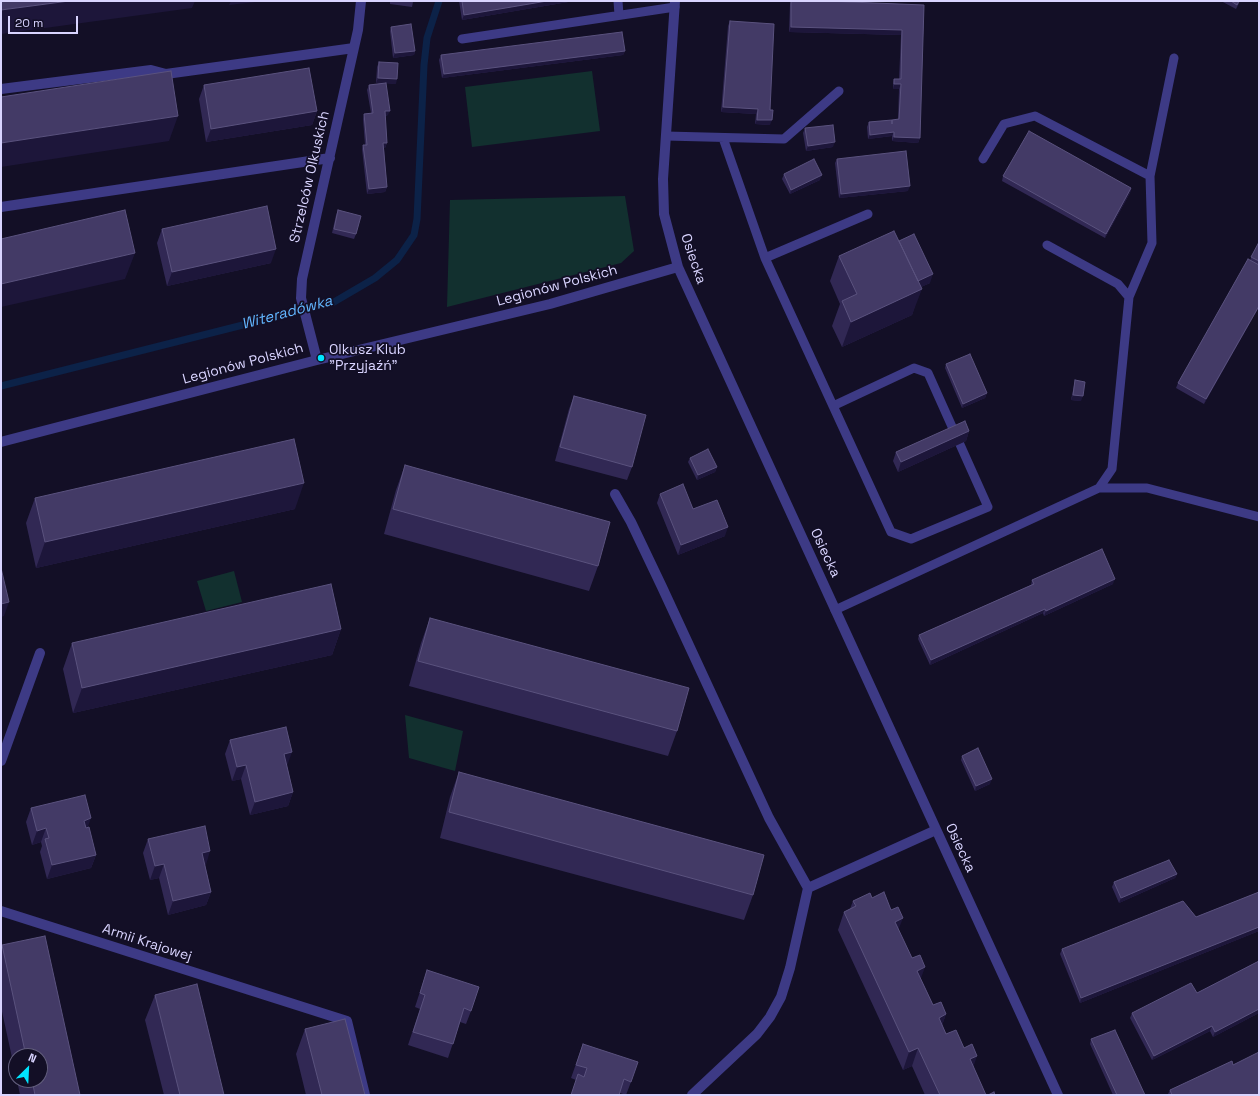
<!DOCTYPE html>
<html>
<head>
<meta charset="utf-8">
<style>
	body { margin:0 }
	#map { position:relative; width:1260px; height:1096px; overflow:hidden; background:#130f26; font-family:"Space Grotesk",sans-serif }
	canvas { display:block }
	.frame { position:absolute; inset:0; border:2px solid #d9d4ff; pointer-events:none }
	.north { position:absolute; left:8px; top:1048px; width:40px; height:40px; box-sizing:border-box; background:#130f26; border:1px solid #625e7d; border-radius:50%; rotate:24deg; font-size:11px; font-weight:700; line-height:16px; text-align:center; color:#d9d4ff }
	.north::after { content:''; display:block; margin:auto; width:14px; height:18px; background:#00e5ff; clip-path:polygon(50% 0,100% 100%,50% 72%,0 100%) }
	.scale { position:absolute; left:8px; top:16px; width:70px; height:18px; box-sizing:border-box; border:2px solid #d9d4ff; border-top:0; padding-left:5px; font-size:12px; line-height:14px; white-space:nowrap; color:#d9d4ff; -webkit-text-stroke:3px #130f26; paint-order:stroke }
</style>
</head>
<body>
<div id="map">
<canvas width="1260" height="1096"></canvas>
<div class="frame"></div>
<div class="north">N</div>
<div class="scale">20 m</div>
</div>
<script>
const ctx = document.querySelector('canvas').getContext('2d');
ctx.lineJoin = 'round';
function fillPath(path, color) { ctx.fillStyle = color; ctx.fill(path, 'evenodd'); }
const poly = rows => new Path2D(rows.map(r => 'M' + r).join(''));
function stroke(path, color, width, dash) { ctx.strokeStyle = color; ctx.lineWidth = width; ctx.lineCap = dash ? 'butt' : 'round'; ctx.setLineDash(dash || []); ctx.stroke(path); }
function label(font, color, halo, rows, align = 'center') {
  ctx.font = font + ' "Space Grotesk",sans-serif'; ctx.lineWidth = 3.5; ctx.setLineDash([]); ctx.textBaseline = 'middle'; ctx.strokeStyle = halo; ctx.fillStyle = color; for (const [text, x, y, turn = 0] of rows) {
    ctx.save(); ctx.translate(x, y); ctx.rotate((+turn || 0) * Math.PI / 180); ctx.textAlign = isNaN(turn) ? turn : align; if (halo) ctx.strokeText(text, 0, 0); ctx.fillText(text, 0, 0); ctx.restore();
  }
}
const green = poly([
	[592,71,600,131,472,147,465,87],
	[625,196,634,251,621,263,447,307,450,200],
	[234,571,242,602,206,611,197,581],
	[405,715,463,731,455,771,409,758]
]);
const stream = poly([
	[1,386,334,302,375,278,397,260,414,235,417,219,424,65,427,38,439,1]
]);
const lane = poly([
	[618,1,619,15],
	[462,39,675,7],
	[666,136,784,139,839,91],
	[723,138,765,258,891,532,911,539,988,507,928,373,914,368,833,406],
	[983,159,1004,124,1035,116,1150,176,1152,243,1129,297],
	[1150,176,1174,58],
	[765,258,868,214],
	[1099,488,1147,488,1259,517],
	[835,610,1099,488,1112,469,1129,297,1118,284,1047,245]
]);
const street = poly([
	[675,1,663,179,664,214,678,267,1058,1095],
	[1,89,151,70,166,74,354,48],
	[1,207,330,158],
	[317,360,301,298,302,279,358,30,361,1],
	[1,442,317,360,550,304,678,267],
	[615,494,631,522,662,587,769,818,808,888,790,968,781,997,770,1017,757,1034,692,1095],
	[1,761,40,653],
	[808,888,936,830],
	[1,911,347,1021,365,1095]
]);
const wall = poly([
	[390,1,413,1,413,2,412,7,390,4],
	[459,1,574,1,462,20],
	[791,1,825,1,924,5,920,138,918,143,892,141,892,136,868,139,867,127,869,122,892,121,892,120,898,119,899,89,893,89,893,84,894,79,899,79,901,35,789,32,790,4],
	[1221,1,1240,1,1236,9],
	[730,21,770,110,770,125,755,124,756,114,721,112,728,26],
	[391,27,415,51,414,55,393,58,390,31],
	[625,51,623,55,442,78,439,60,441,55],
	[379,62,396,84,386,83,388,115,385,116,387,143,385,148,384,148,387,187,385,192,367,194,362,149,363,145,365,145,363,119,364,114,371,113,367,90,369,85,384,83,376,83,377,67],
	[204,85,317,111,312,125,206,142,199,99],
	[805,128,833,147,806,151,803,133],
	[837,159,908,191,839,198,835,163],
	[784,174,820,180,790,194,782,179],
	[1003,176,1131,188,1130,193,1105,238,1002,181],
	[338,210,356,234,354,239,332,233,336,215],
	[162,229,271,263,167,286,157,243],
	[899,241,930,283,921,287,912,315,842,347,832,326,840,304,830,281,839,256],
	[1259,242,1259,307,1204,404,1176,388,1178,383,1250,260],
	[946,364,987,393,985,398,962,408,945,368],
	[1075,380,1081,401,1071,400],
	[574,396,632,467,627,480,555,461,569,409],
	[969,431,966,441,898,472,893,461,896,452],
	[690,458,717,467,715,472,697,480,688,462],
	[405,465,598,566,589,591,384,534,396,490],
	[660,494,693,509,725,536,678,555,657,503],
	[35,498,295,509,36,568,26,523],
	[1032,580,1113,584,1044,616,1043,613,930,665,918,639,919,635,1031,585],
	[430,618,677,731,668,756,409,686,421,643],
	[341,629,332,655,73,713,63,669,72,643],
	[230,740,287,766,293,792,288,806,250,815,241,779,232,781,225,754],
	[962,756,990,784,975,791,961,760],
	[459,772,753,895,744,920,440,838,450,797],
	[31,808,87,828,96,855,91,868,47,879,40,852,42,846,41,842,32,845,26,822],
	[148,839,206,865,205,865,211,892,206,905,168,915,159,878,150,880,143,853],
	[1177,874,1175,878,1119,903,1112,887,1114,882],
	[1259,892,1259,931,1080,1003,1060,954,1062,949,1196,917],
	[872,898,898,930,933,1005,946,1014,942,1025,946,1034,973,1067,986,1095,925,1095,912,1066,903,1070,838,930,844,912,850,909,853,901],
	[2,945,80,1095,20,1095,17,1080,40,1080,40,1056,16,1056,16,1076,1,1007,1,949],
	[1259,961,1259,1013,1213,1037,1210,1031,1152,1060,1130,1018,1132,1013,1197,993],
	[427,970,471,1011,466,1024,460,1022,448,1058,408,1045,420,1009,415,1007],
	[155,995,224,1095,164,1095,145,1020],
	[305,1029,365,1095,306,1095,296,1054],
	[1091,1039,1145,1095,1113,1095,1090,1044],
	[583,1044,631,1082,626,1095,620,1093,619,1095,571,1095,576,1080,571,1078],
	[1233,1065,1259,1095,1168,1095,1168,1094,1170,1090]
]);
const shadedWall = poly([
	[69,1,195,1,192,8,1,34,1,10],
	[231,1,265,1,229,5],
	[547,1,574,1,462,20,464,15],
	[791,27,902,30,901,35,789,32],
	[415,51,414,55,393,58,395,53],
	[625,51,623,55,442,78,444,74],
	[378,78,397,79,396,84,376,83],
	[894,84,901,84,899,89,893,89],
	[723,107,758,109,756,114,721,112],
	[317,111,312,125,206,142,211,129],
	[385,111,390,111,388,115,383,116],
	[178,116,169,141,1,167,1,143],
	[757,120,772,120,770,125,755,124],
	[894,132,892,136,868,139,870,135],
	[894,137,920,138,918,143,892,141],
	[835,142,833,147,806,151,808,146],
	[383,143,387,143,385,148,381,148],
	[822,175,820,180,790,194,791,190],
	[910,186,908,191,839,198,841,194],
	[387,187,385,192,367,194,369,189],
	[1131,188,1130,193,1105,238,1106,234],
	[276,249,271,263,167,286,172,272],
	[135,253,125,279,1,307,1,284],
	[933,274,930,283,904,295,907,286],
	[922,289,912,315,842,347,851,322],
	[1259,306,1259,307,1204,404,1206,399],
	[987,393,985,398,962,408,963,404],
	[1073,395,1083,396,1081,401,1071,400],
	[969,431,966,441,898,472,901,462],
	[717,467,715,472,697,480,698,475],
	[304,483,295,509,36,568,45,542],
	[728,527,725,536,678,555,681,545],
	[1115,579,1113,584,1044,616,1046,611],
	[9,602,4,616,1,617,1,604],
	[1045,609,1043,613,930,665,931,660],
	[341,629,332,655,73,713,82,688],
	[292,752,287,766,279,768,284,754],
	[246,765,241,779,232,781,237,767],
	[992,779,990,784,975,791,976,786],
	[293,792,288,806,250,815,255,802],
	[91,818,86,832,84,821],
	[46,828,41,842,32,845,37,831],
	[210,851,206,865,197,867,202,853],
	[96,855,91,868,47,879,52,865],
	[164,864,159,878,150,880,155,866],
	[1177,874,1175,878,1119,903,1121,898],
	[211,892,206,905,168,915,173,901],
	[903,918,896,936,895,922],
	[1259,927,1259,931,1080,1003,1081,998],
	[925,967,919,984,917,971],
	[1259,1009,1259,1013,1213,1037,1215,1032],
	[946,1014,940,1032,939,1018],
	[1212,1026,1210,1031,1152,1060,1154,1056],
	[918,1048,912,1066,903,1070,909,1052],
	[977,1056,971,1074,970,1059]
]);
const building = poly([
	[1,1,69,1,1,10,1,1],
	[462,1,547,1,464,15,462,1],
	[791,1,825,1,924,5,920,138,894,137,894,132,870,135,869,122,892,120,892,124,892,120,899,119,901,84,894,84,894,79,901,79,902,30,791,27,791,1],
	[1231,1,1239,1,1237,5,1231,1],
	[730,21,774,24,770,110,773,110,772,120,757,120,758,109,723,107,730,21],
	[411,24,415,51,395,53,391,27,411,24],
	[622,32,625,51,444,74,441,55,622,32],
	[379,62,398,63,397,79,378,78,379,62],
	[309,68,317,111,211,129,204,85,309,68],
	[171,71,178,116,1,143,1,97,171,71],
	[386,83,390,111,385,111,387,143,383,143,387,187,369,189,363,145,367,145,364,114,373,113,369,85,386,83],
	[833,125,835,142,808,146,805,128,833,125],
	[1029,131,1131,188,1106,234,1003,176,1029,131],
	[906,151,910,186,841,194,837,159,906,151],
	[814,159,822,175,791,190,784,174,814,159],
	[267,206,276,249,172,272,162,229,267,206],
	[125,210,135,253,1,284,1,239,125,210],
	[338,210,361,216,356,234,334,229,338,210],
	[894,231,922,289,851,322,842,301,857,294,839,256,894,231],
	[914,234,933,274,918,281,899,241,914,234],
	[1259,242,1259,261,1251,257,1259,242],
	[1248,259,1259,265,1259,306,1206,399,1178,383,1248,259],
	[970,354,987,393,963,404,946,364,970,354],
	[1075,380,1085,382,1083,396,1073,395,1075,380],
	[574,396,646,415,632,467,560,447,574,396],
	[965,421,969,431,901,462,896,452,965,421],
	[294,439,304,483,45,542,35,498,294,439],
	[708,449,717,467,698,475,690,458,708,449],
	[405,465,610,522,598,566,393,509,405,465],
	[683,484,693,509,717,500,728,527,681,545,660,494,683,484],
	[1102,549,1115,579,1046,611,1045,609,931,660,919,635,1034,584,1032,580,1102,549],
	[1,568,9,602,1,604,1,568],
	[331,584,341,629,82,688,72,643,331,584],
	[430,618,689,688,677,731,418,661,430,618],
	[286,727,292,752,284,754,293,792,255,802,246,765,237,767,230,740,286,727],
	[978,748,992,779,976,786,962,756,978,748],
	[459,772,764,855,753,895,449,812,459,772],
	[85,795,91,818,84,821,86,828,89,827,96,855,52,865,45,839,49,838,46,828,37,831,31,808,85,795],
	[205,826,210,851,202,853,211,892,173,901,164,864,155,866,148,839,205,826],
	[1169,860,1177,874,1121,898,1114,882,1169,860],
	[884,892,891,910,898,907,903,918,895,922,912,958,920,955,925,967,917,971,933,1005,941,1002,946,1014,939,1018,946,1034,956,1030,964,1048,972,1044,977,1056,970,1059,986,1095,940,1095,918,1048,909,1052,844,912,856,906,853,901,870,893,872,898,884,892],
	[1259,892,1259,927,1081,998,1062,949,1183,901,1196,917,1259,892],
	[45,936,80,1095,35,1095,32,1080,40,1080,40,1056,26,1056,2,945,45,936],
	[1259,961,1259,1009,1215,1032,1212,1026,1154,1056,1132,1013,1191,983,1197,993,1259,961],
	[427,970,479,987,471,1011,464,1008,453,1044,413,1032,425,995,420,993,427,970],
	[197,984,224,1095,180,1095,155,995,197,984],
	[345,1019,365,1095,322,1095,305,1029,345,1019],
	[1115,1030,1145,1095,1117,1095,1091,1039,1115,1030],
	[583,1044,638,1062,631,1082,624,1079,619,1095,571,1095,578,1074,584,1077,587,1068,576,1065,583,1044],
	[1259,1052,1259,1095,1172,1095,1170,1090,1232,1061,1233,1065,1259,1052],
	[994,1092,995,1095,988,1095,994,1092]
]);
const markers = [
	[321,358,4,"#00e5ff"]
];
const streetNames = [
	["Strzelców Olkuskich",310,177,-77],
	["Osiecka",693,259,71],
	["Legionów Polskich",557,286,-15],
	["Legionów Polskich",243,364,-15],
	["Osiecka",825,553,65],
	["Osiecka",960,848,65],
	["Armii Krajowej",147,943,18]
];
const poiNames = [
	["Olkusz Klub",329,350],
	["\"Przyjaźń\"",329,366]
];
const waterNames = [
	["Witeradówka",287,313,-15]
];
fillPath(green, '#12302f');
stroke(stream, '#0c2248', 7);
stroke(lane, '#3d3a85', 9);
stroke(street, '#3d3a85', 10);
fillPath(wall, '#312854');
fillPath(shadedWall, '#1d163a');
fillPath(building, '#433a66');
stroke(building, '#5a527e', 1);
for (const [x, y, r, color] of markers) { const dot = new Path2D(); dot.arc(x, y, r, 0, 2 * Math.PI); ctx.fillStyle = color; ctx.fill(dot); stroke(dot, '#130f26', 1.5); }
label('14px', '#d9d4ff', '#130f26', streetNames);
label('14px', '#d9d4ff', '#130f26', poiNames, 'left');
label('italic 15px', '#62b6ff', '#130f26', waterNames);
</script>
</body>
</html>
